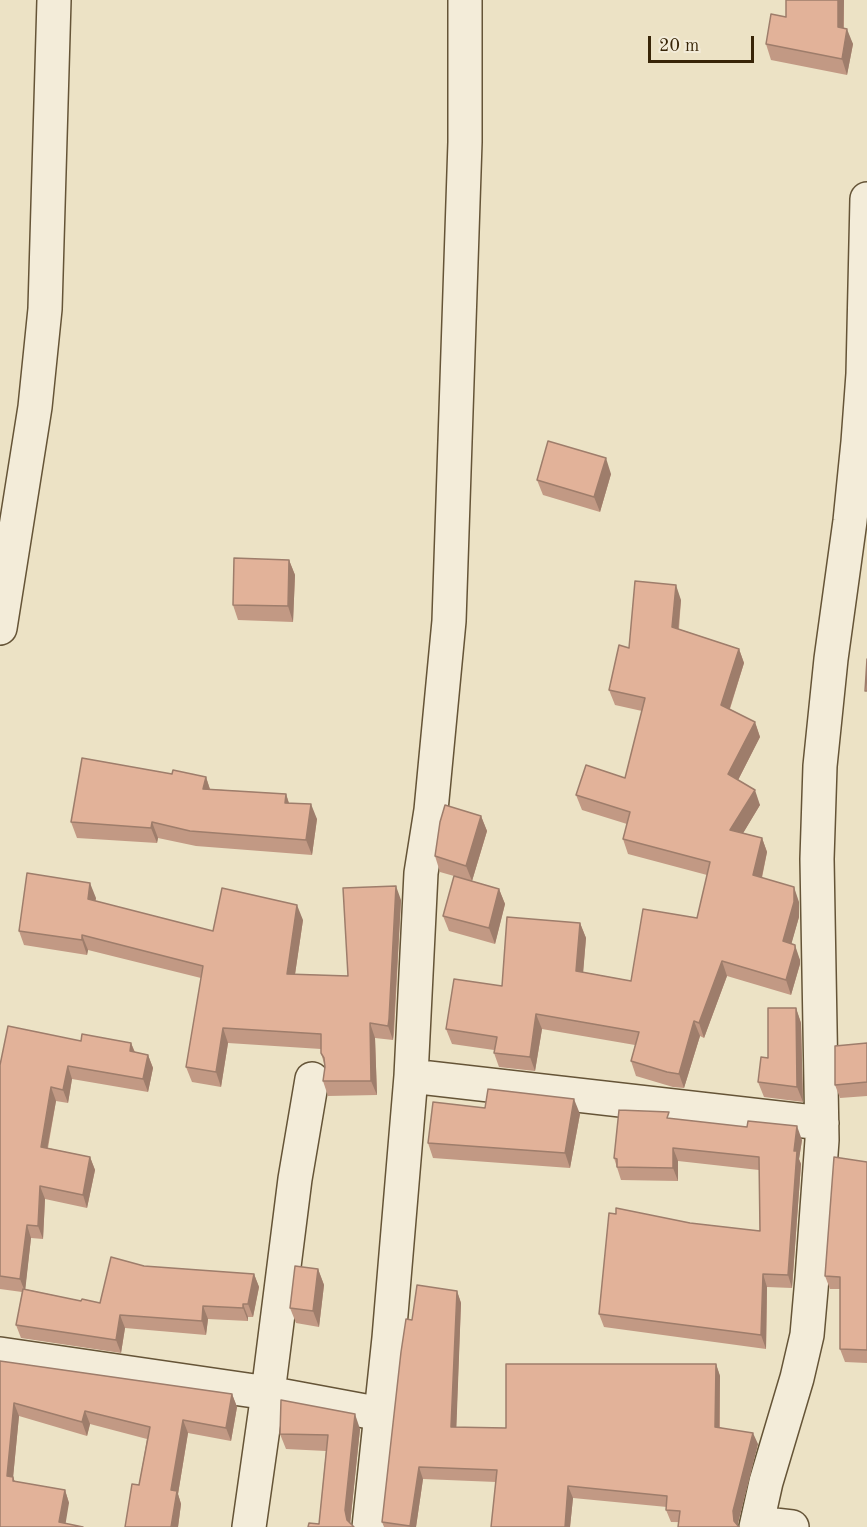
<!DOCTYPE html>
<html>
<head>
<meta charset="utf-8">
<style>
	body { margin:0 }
	#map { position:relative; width:867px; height:1527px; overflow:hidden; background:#ece2c5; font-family:"Old Standard TT",serif }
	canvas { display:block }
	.scale { position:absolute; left:648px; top:36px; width:106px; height:27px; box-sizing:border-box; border:3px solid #382508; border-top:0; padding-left:8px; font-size:18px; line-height:21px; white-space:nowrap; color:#382508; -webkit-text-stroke:4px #f3ecd9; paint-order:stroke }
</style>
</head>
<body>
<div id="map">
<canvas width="867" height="1527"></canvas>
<div class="scale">20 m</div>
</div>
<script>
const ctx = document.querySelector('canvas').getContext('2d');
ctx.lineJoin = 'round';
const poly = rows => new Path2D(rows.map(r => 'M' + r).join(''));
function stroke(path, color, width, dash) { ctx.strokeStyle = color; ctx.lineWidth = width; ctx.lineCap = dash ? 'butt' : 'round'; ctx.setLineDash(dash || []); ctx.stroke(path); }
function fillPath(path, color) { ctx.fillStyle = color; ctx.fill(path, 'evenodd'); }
const minor = poly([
	[465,0,465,142,449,621,431,810,421,873,411,1076,822,1123],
	[0,628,35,407,45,309,54,0],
	[0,1354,268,1393,381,1414],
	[757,1523,792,1527],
	[249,1527,268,1393,295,1179,312,1079],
	[369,1527,389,1338,411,1076],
	[756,1527,766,1482,797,1378,807,1335,812,1278,822,1140,817,859,820,766,831,659,850,521,858,442,863,374,867,199]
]);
const wall = poly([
	[786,0,844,0,844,28,853,44,847,75,771,60,766,44,786,17],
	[611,474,600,512,543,495,537,480],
	[289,560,295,575,293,622,238,620,233,605],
	[681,600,679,629,739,649,744,663,730,709,755,722,760,737,738,780,760,805,743,833,762,838,767,852,762,878,799,902,799,917,791,944,800,960,800,964,791,995,727,976,704,1038,700,1036,684,1088,673,1087,636,1076,631,1061,635,1045,542,1029,535,1071,499,1067,494,1053,494,1050,452,1044,446,1029,580,923,586,938,583,972,631,981,697,918,707,875,628,854,623,839,627,824,582,810,576,795,625,778,642,711,615,705,609,690,629,648],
	[172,774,206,777,210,789,286,794,289,803,317,819,312,855,196,846,158,838,157,843,77,838,71,822],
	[481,816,487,831,472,881,499,889,505,904,495,944,449,931,443,916,461,878,440,872,435,856],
	[96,898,95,901,213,931,303,920,295,974,348,976,401,900,394,1034,393,1040,375,1038,377,1095,328,1096,323,1081,325,1067,321,1053,321,1049,228,1043,221,1087,192,1082,186,1067,201,978,88,950,87,955,24,945,19,931],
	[796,1008,801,1023,803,1102,764,1097,758,1082,768,1058],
	[81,1041,131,1043,135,1052,148,1055,153,1068,148,1092,72,1079,68,1103,56,1101,48,1148,90,1157,95,1170,87,1208,45,1199,43,1239,31,1238,25,1289,81,1301,100,1303,144,1266,254,1274,259,1287,253,1317,248,1317,248,1321,208,1319,206,1335,125,1328,121,1353,21,1338,16,1325,22,1292,0,1289,0,1065],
	[867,1043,867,1096,840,1098,835,1085],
	[485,1108,580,1114,570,1168,433,1158,428,1143],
	[672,1119,802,1140,799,1159,801,1164,792,1288,767,1287,766,1349,604,1327,599,1314,690,1223,760,1231,759,1170,678,1161,678,1181,621,1180,614,1158],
	[867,1162,867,1363,845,1362,840,1349,840,1289,830,1289,825,1276],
	[318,1269,324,1285,319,1327,296,1323,290,1308],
	[457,1291,461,1303,456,1427,506,1428,716,1364,720,1376,720,1427,758,1444,738,1523,671,1522,666,1510,667,1507,573,1498,570,1527,491,1527,496,1482,423,1479,416,1527,384,1527,382,1522,412,1320],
	[0,1361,232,1394,237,1407,231,1441,188,1433,178,1494,181,1504,178,1527,125,1527,139,1485,147,1439,90,1424,87,1436,19,1416,13,1477,15,1482,65,1490,69,1503,0,1527],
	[360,1429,350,1524,319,1524,326,1451,286,1449,280,1434]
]);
const shadedWall = poly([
	[838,0,844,0,843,42,838,27],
	[847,29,853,44,847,75,842,59],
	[606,458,611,474,600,512,594,497],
	[289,560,295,575,293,622,288,606],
	[676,585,681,600,677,641,672,627],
	[739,649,744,663,726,720,721,705],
	[755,722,760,737,734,788,728,774],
	[206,777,211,793,203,789],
	[755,790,760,805,736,845,730,830],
	[286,794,291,810,285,803],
	[311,804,317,819,312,855,306,840],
	[481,816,487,831,472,881,466,866],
	[152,822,158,838,157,843,151,828],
	[762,838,767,852,759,890,753,875],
	[90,883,96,898,93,914,88,899],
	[396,886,401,900,393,1040,388,1026],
	[794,887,799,902,799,917,788,956,783,941],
	[499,889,505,904,495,944,489,928],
	[297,905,303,920,293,988,287,974],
	[580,923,586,938,582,986,576,971],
	[82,935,88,950,87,955,82,940],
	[795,945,800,960,800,964,791,995,786,980],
	[722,961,727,976,704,1038,699,1023],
	[796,1008,801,1023,803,1102,797,1087],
	[536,1014,542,1029,535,1071,530,1057],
	[694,1021,700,1036,684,1088,679,1074],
	[370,1023,375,1038,377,1095,371,1081],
	[223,1028,228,1043,221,1087,216,1072],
	[131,1043,136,1056,130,1051],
	[148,1055,153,1068,148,1092,143,1079],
	[68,1066,72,1079,68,1103,63,1090],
	[51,1087,56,1101,45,1160,41,1147],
	[574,1099,580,1114,570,1168,565,1153],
	[797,1126,802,1140,799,1159,801,1164,792,1288,788,1275,794,1151],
	[673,1148,678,1161,678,1181,673,1168],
	[90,1157,95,1170,87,1208,83,1195],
	[40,1186,45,1199,43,1239,38,1226],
	[27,1225,31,1238,25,1292,20,1279],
	[318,1269,324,1285,319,1327,313,1311],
	[254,1274,259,1287,253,1317,248,1304],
	[763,1274,767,1287,766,1349,761,1335],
	[457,1291,461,1303,456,1438,451,1427],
	[243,1304,248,1317,248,1321,243,1308],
	[203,1306,208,1319,206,1335,202,1321],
	[120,1315,125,1328,121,1353,116,1340],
	[716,1364,720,1376,719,1438,715,1427],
	[232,1394,237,1407,231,1441,226,1428],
	[14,1403,19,1416,13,1478,13,1477,18,1490,7,1476],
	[85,1411,90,1424,87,1436,82,1422],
	[355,1414,360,1429,350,1525,347,1520,345,1510],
	[183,1420,188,1433,178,1494,181,1504,178,1527,171,1527,171,1490],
	[753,1433,758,1444,738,1523,738,1527,734,1521,733,1511],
	[419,1467,423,1479,416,1527,410,1527],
	[568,1486,573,1498,570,1527,565,1527],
	[65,1490,69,1503,65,1527,59,1522]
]);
const building = poly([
	[786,0,838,0,838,27,847,29,842,59,766,44,771,14,786,17,786,0],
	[548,441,606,458,594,497,537,480,548,441],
	[234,558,289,560,288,606,233,605,234,558],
	[635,581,676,585,672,627,739,649,721,705,755,722,728,774,755,790,730,830,762,838,753,875,794,887,794,902,783,941,795,945,795,949,786,980,722,961,699,1023,694,1021,679,1074,667,1072,631,1061,639,1032,536,1014,530,1057,494,1053,497,1037,446,1029,454,979,502,986,507,917,580,923,576,971,631,981,643,909,697,918,710,862,623,839,630,812,576,795,586,765,625,778,645,698,609,690,619,645,629,648,635,581],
	[867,659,867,691,865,691,867,659],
	[82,758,172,774,173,770,206,777,203,789,286,794,285,803,311,804,306,840,190,831,152,822,151,828,71,822,82,758],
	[445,805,481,816,466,866,435,856,440,822,445,805],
	[27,873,90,883,88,899,213,931,222,888,297,905,287,974,348,976,343,888,396,886,389,1019,388,1026,370,1023,371,1081,323,1081,325,1067,324,1058,321,1053,321,1034,223,1028,216,1072,186,1067,203,966,82,935,82,940,19,931,27,873],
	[454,876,499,889,489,928,443,916,454,876],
	[768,1008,796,1008,797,1087,758,1082,761,1057,768,1058,768,1008],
	[8,1026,81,1041,82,1034,131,1043,130,1051,148,1055,143,1079,68,1066,63,1090,51,1087,41,1147,90,1157,83,1195,40,1186,38,1226,27,1225,20,1279,0,1276,0,1065,8,1026],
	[867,1043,867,1082,835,1085,835,1046,867,1043],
	[488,1089,574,1099,565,1153,428,1143,433,1102,485,1108,488,1089],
	[619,1110,669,1112,667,1118,747,1127,748,1121,797,1126,794,1151,797,1151,788,1275,763,1274,761,1335,599,1314,609,1213,616,1214,616,1208,690,1223,760,1231,759,1157,673,1148,673,1168,617,1167,617,1159,614,1158,619,1110],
	[834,1157,867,1162,867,1350,840,1349,840,1277,825,1276,834,1157],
	[111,1257,144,1266,254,1274,248,1304,243,1304,243,1308,203,1306,202,1321,120,1315,116,1340,16,1325,23,1289,81,1301,82,1299,100,1303,111,1257],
	[295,1266,318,1269,313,1311,290,1308,295,1266],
	[417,1285,457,1291,451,1427,506,1428,506,1364,716,1364,715,1427,753,1433,733,1511,734,1521,739,1527,678,1527,680,1511,666,1510,667,1496,568,1486,565,1527,491,1527,497,1470,419,1467,410,1526,382,1522,401,1352,406,1319,412,1320,417,1285],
	[0,1361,232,1394,226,1428,183,1420,171,1490,177,1491,171,1527,125,1527,132,1484,139,1485,150,1427,85,1411,82,1422,14,1403,7,1476,13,1477,13,1481,65,1490,59,1522,83,1527,0,1527,0,1361],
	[281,1400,355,1414,345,1510,347,1520,354,1527,308,1527,309,1523,319,1524,328,1435,280,1434,281,1400]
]);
stroke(minor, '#655437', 36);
stroke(minor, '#f3ecd9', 33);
fillPath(wall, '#c29984');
fillPath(shadedWall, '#9e7d6b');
fillPath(building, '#e2b299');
stroke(building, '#9e7d6b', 1.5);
</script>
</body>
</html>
